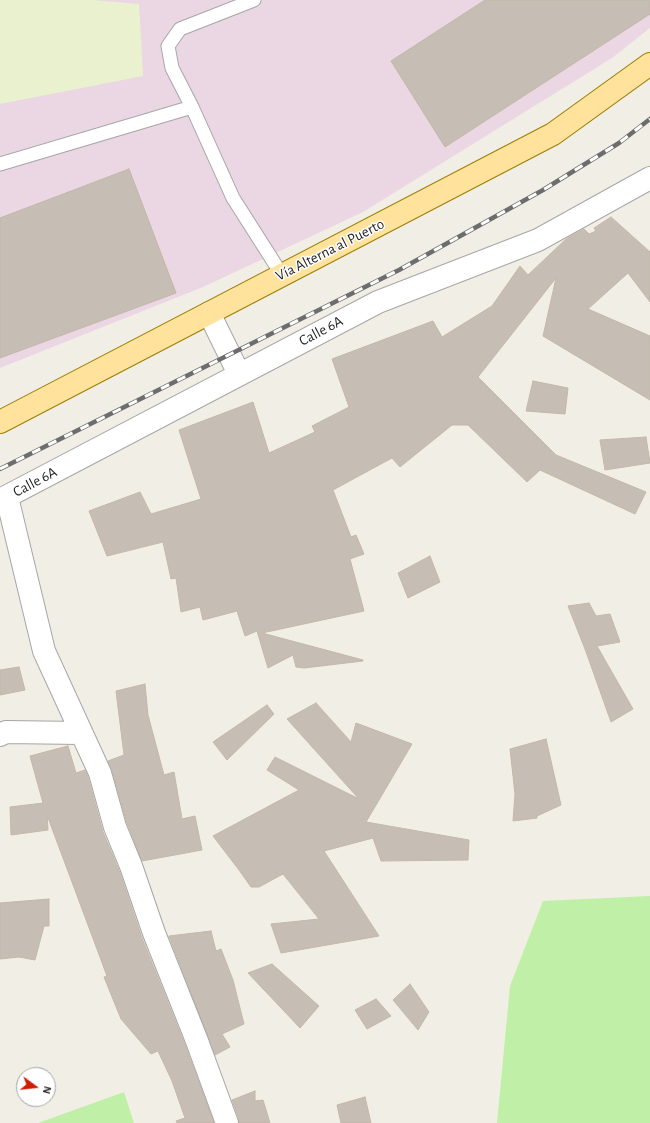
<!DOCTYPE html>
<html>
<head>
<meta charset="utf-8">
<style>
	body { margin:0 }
	#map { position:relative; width:650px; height:1123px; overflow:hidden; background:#f1efe5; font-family:"Alegreya Sans",sans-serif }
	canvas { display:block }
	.north { position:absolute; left:16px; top:1067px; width:40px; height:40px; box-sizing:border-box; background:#fff; border:1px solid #a5a5a5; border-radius:50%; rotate:105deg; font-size:11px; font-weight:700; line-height:16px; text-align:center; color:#1f1f1f }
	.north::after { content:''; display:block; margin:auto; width:14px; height:18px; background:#cf1c00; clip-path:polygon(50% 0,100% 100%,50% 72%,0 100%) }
</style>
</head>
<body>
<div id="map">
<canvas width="650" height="1123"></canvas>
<div class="north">N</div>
</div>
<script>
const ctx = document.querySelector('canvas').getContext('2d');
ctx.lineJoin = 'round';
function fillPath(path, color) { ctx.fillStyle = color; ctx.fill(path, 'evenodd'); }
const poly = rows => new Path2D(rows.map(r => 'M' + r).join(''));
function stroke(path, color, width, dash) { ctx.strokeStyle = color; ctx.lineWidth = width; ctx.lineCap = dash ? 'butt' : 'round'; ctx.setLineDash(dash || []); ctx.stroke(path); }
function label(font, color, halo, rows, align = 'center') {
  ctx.font = font + ' "Alegreya Sans",sans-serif'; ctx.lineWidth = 3; ctx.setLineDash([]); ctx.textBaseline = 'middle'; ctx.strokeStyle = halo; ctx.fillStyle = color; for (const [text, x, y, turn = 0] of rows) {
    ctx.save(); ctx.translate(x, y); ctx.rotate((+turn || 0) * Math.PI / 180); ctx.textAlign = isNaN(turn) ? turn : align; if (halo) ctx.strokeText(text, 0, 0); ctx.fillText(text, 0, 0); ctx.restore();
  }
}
const industrial = poly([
	[0,0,650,0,650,28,612,58,363,212,203,287,0,368]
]);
const farmland = poly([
	[0,0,92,0,139,4,143,76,0,104]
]);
const grass = poly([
	[650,896,650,1123,497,1123,510,986,543,901],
	[124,1092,134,1123,38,1123]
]);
const building = poly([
	[485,0,650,0,650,14,445,147,391,61,485,0],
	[129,169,176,293,0,358,0,218,129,169],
	[611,217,650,252,650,302,628,273,588,309,650,336,650,400,543,336,556,278,478,377,556,455,646,492,635,514,540,470,527,482,468,425,452,425,400,467,392,458,333,490,351,537,356,535,364,554,350,559,364,611,262,633,363,660,363,661,304,668,296,667,293,655,268,668,257,631,245,636,237,611,203,620,200,607,181,612,176,578,171,579,163,542,107,556,89,511,140,492,151,514,201,499,179,430,253,402,269,453,315,432,312,426,349,407,332,359,433,321,442,337,492,306,520,266,528,275,566,239,584,229,589,234,596,231,594,228,611,217],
	[533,381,568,388,565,414,526,411,533,381],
	[646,437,650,463,605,470,600,440,646,437],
	[430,556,440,582,408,598,398,573,430,556],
	[589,603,596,616,610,614,620,642,597,646,633,709,611,722,585,649,568,606,589,603],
	[19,667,25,690,0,695,0,670,19,667],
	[145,684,148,715,164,775,174,772,182,819,195,816,202,850,142,861,127,823,112,770,108,761,124,755,116,691,145,684],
	[316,703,351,742,356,723,412,744,366,822,469,840,468,860,381,861,373,838,324,851,379,936,281,953,271,924,319,919,283,874,259,887,251,887,239,870,213,836,299,790,267,770,275,757,359,799,287,719,316,703],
	[267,705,274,714,227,760,213,742,267,705],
	[546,739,561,805,537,816,537,818,513,821,515,794,510,749,546,739],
	[68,746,76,773,85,770,88,777,103,832,119,870,142,938,185,1045,214,1123,177,1123,176,1121,185,1118,172,1081,158,1051,151,1054,121,1019,104,977,107,976,47,815,48,830,11,835,10,807,43,803,30,756,68,746],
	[49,899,49,926,44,926,35,960,19,957,0,959,0,903,49,899],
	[211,931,216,951,221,949,233,980,244,1024,222,1034,230,1047,215,1055,169,936,211,931],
	[272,964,319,1006,300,1028,248,973,272,964],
	[410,984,429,1012,418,1030,393,1000,410,984],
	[376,999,391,1016,367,1029,355,1010,376,999],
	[255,1091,255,1101,263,1100,270,1123,239,1123,239,1119,232,1100,255,1091],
	[365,1097,371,1123,341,1123,337,1105,365,1097]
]);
const lane = poly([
	[254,0,180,29,168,46,172,68,192,107,233,198,282,275],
	[0,164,192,107]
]);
const street = poly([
	[209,313,239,374],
	[7,497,44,651,100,773,115,827,131,866,154,933,197,1041,227,1123],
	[0,500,378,302,538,240,650,178],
	[0,735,6,732,81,733]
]);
const primary = poly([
	[0,422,553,134,650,64]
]);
const rail = poly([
	[0,469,399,270,543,190,619,143,650,119]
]);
const streetNames = [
	["Vía Alterna al Puerto",330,250,-27],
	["Calle 6A",321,331,-28],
	["Calle 6A",35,482,-28]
];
fillPath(industrial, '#ebd6e4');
fillPath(farmland, '#eaf1cf');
fillPath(grass, '#c0efa7');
fillPath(building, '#c6beb4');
stroke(building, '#c4b7a6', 1);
stroke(lane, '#a6a6a6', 15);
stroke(street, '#a6a6a6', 24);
stroke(primary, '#9b7d00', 24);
stroke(lane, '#fff', 13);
stroke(street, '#fff', 22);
stroke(primary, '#ffe29c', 22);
stroke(rail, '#6d6d6d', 4.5);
stroke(rail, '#fff', 3, [9]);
label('15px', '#1f1f1f', '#fff', streetNames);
</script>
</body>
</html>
